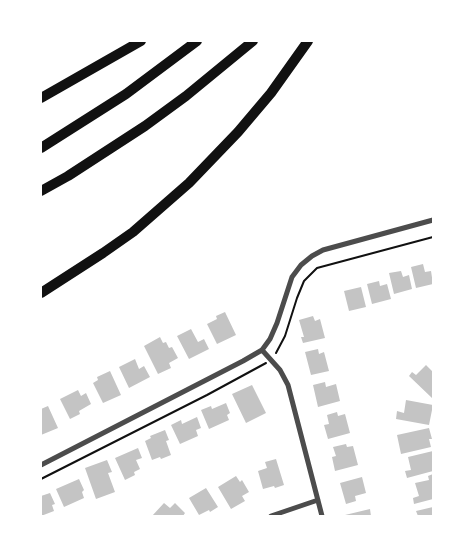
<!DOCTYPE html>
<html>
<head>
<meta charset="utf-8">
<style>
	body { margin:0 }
	#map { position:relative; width:474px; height:557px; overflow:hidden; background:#fff; font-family:Barlow,sans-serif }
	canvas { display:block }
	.frame { position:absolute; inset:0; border:42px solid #fff; pointer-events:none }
</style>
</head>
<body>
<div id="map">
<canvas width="474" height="557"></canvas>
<div class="frame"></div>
</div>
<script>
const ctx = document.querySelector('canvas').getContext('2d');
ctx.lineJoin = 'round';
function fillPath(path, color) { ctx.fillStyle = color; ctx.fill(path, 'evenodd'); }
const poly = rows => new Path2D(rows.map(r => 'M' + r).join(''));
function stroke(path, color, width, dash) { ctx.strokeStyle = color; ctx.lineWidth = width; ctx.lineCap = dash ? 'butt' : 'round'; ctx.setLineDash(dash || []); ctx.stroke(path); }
const building = poly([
	[423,264,425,272,431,271,433,284,416,288,411,267],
	[401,271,403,277,409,275,412,289,394,294,389,273],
	[379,281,380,286,387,284,391,299,372,304,367,284],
	[361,287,366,307,349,311,344,291],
	[225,312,236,335,217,344,207,324,217,319,216,316],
	[313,316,315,321,320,319,325,338,303,343,301,337,304,337,299,320],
	[191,329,198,342,204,339,209,349,189,359,177,336],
	[160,337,163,343,166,342,169,348,172,347,178,358,169,363,171,368,158,374,144,346],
	[318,349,319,354,324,352,329,371,311,375,305,352],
	[135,359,139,369,144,366,150,377,129,388,119,367],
	[426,365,433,372,432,398,409,376,412,372,416,375],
	[110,371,121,395,103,403,93,383,98,380,97,377],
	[325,382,326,387,336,384,340,401,318,407,313,385],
	[252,385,266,413,246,423,232,394],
	[78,390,81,396,86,393,91,404,79,411,80,414,70,419,60,399],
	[406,400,433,405,429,425,396,419,397,411,404,413],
	[226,403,230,413,227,415,229,420,209,429,201,410,211,406,212,409],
	[48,406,58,428,41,435,41,409],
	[337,412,338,416,345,414,350,433,328,439,324,425,329,424,327,415],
	[197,417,201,428,196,430,198,436,180,444,171,425,181,420,182,424],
	[429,428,432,439,429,439,431,447,401,454,397,435],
	[165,430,169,440,166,441,171,455,161,459,160,457,152,460,145,441,151,438,150,436],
	[346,444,347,447,353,446,358,465,335,471,332,457,336,456,333,447],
	[138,448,142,458,136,460,140,469,134,472,135,475,125,480,115,458],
	[433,451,433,471,407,478,405,471,411,470,408,457],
	[276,459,284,485,275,488,274,486,263,489,258,471,267,468,265,462],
	[107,460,112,472,108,473,115,492,96,499,85,468],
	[433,474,433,499,414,504,413,498,419,496,415,483,429,480,428,476],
	[236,476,240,482,242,480,249,492,242,496,245,501,231,509,218,487],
	[362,477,366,493,355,496,356,501,346,504,340,483],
	[79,479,84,490,82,492,84,498,64,507,56,489],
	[206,488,218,507,210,512,209,510,199,515,189,498],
	[50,493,55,504,52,505,54,511,41,516,41,496],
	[164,503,170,508,175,503,185,513,183,516,152,516],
	[433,507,433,516,418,516,416,511],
	[370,509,371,516,345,516,345,515]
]);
const path = poly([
	[276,353,285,336,297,298,304,281,317,268,433,237],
	[41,479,207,395,266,363]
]);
const minor = poly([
	[262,350,280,370,288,385,322,516],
	[41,465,243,361,262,350,270,339,277,323,292,277,301,265,312,256,323,250,433,220],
	[271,516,318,500]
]);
const motorway = poly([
	[41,98,141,41],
	[41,148,126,94,197,41],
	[41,191,68,176,145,126,186,96,253,41],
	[41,293,103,253,133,232,189,183,238,132,271,93,308,41]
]);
fillPath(building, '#c4c4c4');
stroke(path, '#111', 2);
stroke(minor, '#4c4c4c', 5);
stroke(motorway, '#111', 10);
</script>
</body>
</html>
